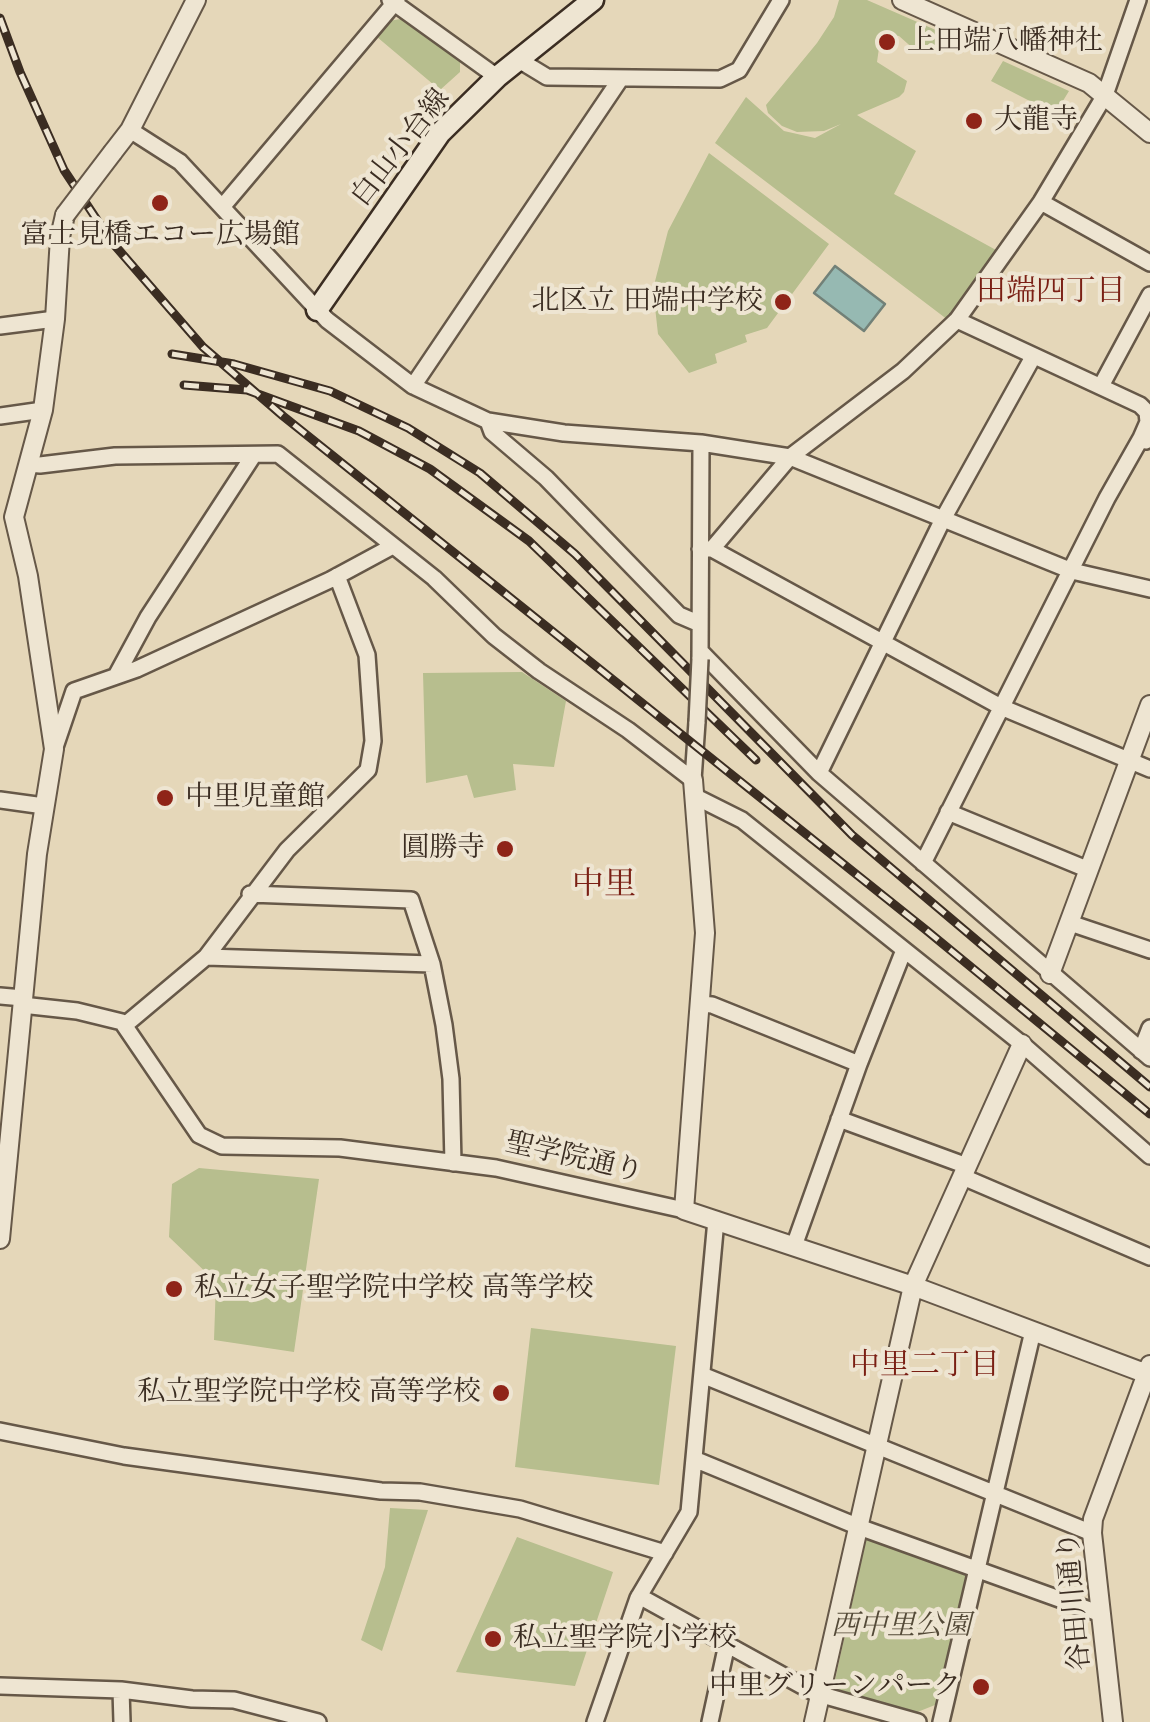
<!DOCTYPE html>
<html>
<head>
<meta charset="utf-8">
<style>
	body { margin:0 }
	canvas { display:block; background:#e5d7b9 }
</style>
</head>
<body>
<canvas width="1150" height="1722"></canvas>
<script>
const ctx = document.querySelector('canvas').getContext('2d');
ctx.lineJoin = 'round';
function fillPath(path, color) { ctx.fillStyle = color; ctx.fill(path, 'evenodd'); }
const poly = rows => new Path2D(rows.map(r => 'M' + r).join(''));
function stroke(path, color, width, dash) { ctx.strokeStyle = color; ctx.lineWidth = width; ctx.lineCap = dash ? 'butt' : 'round'; ctx.setLineDash(dash || []); ctx.stroke(path); }
function label(font, color, halo, rows, align = 'center') {
  ctx.font = font + ' "Old Standard TT","Noto Serif JP",serif'; ctx.lineWidth = 8; ctx.setLineDash([]); ctx.textBaseline = 'middle'; ctx.strokeStyle = halo; ctx.fillStyle = color; for (const [text, x, y, turn = 0] of rows) {
    ctx.save(); ctx.translate(x, y); ctx.rotate((+turn || 0) * Math.PI / 180); ctx.textAlign = isNaN(turn) ? turn : align; if (halo) ctx.strokeText(text, 0, 0); ctx.fillText(text, 0, 0); ctx.restore();
  }
}
const green = poly([
	[839,0,867,0,938,31,944,41,941,50,932,53,916,51,899,36,890,35,879,48,877,62,907,81,904,92,899,97,857,115,916,151,894,194,996,250,948,320,715,143,746,97,784,131,815,138,841,124,824,131,797,132,782,126,768,113,766,105,817,43,834,17],
	[406,18,460,60,460,72,440,90,377,37,389,21],
	[1003,61,1069,91,1055,114,991,81],
	[709,153,829,244,767,328,745,335,747,342,715,354,717,363,689,373,658,334,653,289,668,231],
	[522,672,566,701,554,767,513,764,516,790,474,798,467,775,426,783,423,673],
	[199,1168,319,1179,294,1352,214,1340,216,1282,169,1237,172,1184],
	[531,1328,676,1346,659,1485,515,1467],
	[390,1508,428,1510,382,1651,361,1640,385,1567],
	[867,1535,968,1574,940,1703,915,1713,841,1694,835,1680],
	[517,1537,613,1572,575,1686,456,1672]
]);
const water = poly([
	[835,266,885,304,864,331,814,293,835,266]
]);
const minor = poly([
	[390,0,497,77],
	[519,60,547,77,720,79,739,70,781,0],
	[130,130,180,162,327,320,413,386,488,421,492,432,546,478,679,615,700,624],
	[1041,202,1150,263],
	[223,206,397,0],
	[957,320,1140,405,1147,412,1148,422,1141,438,1146,441],
	[0,326,55,319],
	[413,386,621,78],
	[1101,386,1150,295],
	[0,416,43,410],
	[488,421,564,433,701,443,790,457,1072,571,1150,589],
	[28,464,40,465,115,456,278,454,434,578,494,636,539,671,628,730,693,780],
	[700,549,712,549,1001,707,1150,769],
	[712,549,790,457,903,371,957,320,1041,202,1105,95,1138,0],
	[700,651,819,773,1150,1058],
	[700,659,701,443],
	[116,676,148,617,253,456],
	[55,747,74,691,137,669,330,580,393,546],
	[819,773,943,519,1033,357],
	[693,780,697,722],
	[694,796,742,820,1022,1044,1150,1156],
	[0,800,44,806],
	[948,812,1089,870],
	[923,863,1107,498,1141,438],
	[250,894,411,900,432,964,444,1025,451,1079,453,1163],
	[1070,923,1150,950],
	[206,957,432,964],
	[0,996,23,998],
	[700,1004,712,1005,859,1064],
	[22,1005,77,1011,122,1022,199,1135,222,1146,340,1148,496,1168,684,1210],
	[125,1025,206,957,287,850,368,770,373,741,367,655,337,576],
	[1141,1051,1150,1028],
	[839,1119,967,1166],
	[963,1177,1150,1257],
	[794,1246,859,1064,904,950],
	[702,1375,1092,1533],
	[0,1431,124,1456,381,1491,420,1492,520,1509,665,1553],
	[694,1459,859,1527,1101,1614],
	[639,1596,815,1693,918,1722],
	[0,1686,121,1690,192,1699,234,1700,318,1722],
	[121,1690,122,1722],
	[595,1722,638,1598,689,1512,716,1220],
	[710,1722,727,1644],
	[941,1722,1033,1331]
]);
const tertiary = poly([
	[902,0,1089,83,1150,133],
	[113,152,130,130,196,0],
	[693,780,705,933,684,1210,913,1286,1150,1375],
	[1050,974,1150,705],
	[0,1239,37,854,54,749,28,576,14,517,43,410,55,319,60,237,65,215],
	[814,1722,913,1286,1022,1044],
	[1113,1722,1092,1533,1093,1519,1150,1365]
]);
const secondary = poly([
	[317,310,440,133,497,77,593,0]
]);
const rail = poly([
	[0,18,20,72,64,170,111,241,203,347,283,416,926,930,1150,1114],
	[172,354,234,364,330,391,408,428,480,473,575,554,852,835,1150,1087],
	[184,385,247,390,359,431,430,469,529,541,756,760]
]);
const minorBridge = poly([
	[697,722,700,659]
]);
const tertiaryBridge = poly([
	[65,215,113,152]
]);
const markers = [
	[887,42,10,"#8f2418"],
	[974,121,10,"#8f2418"],
	[160,203,10,"#8f2418"],
	[783,302,10,"#8f2418"],
	[165,798,10,"#8f2418"],
	[505,849,10,"#8f2418"],
	[174,1289,10,"#8f2418"],
	[501,1393,10,"#8f2418"],
	[493,1639,10,"#8f2418"],
	[981,1687,10,"#8f2418"]
];
const poiNames = [
	["上田端八幡神社",907,42],
	["大龍寺",994,121],
	["富士見橋エコー広場館",160,236,"center"],
	["北区立 田端中学校",763,302,"right"],
	["中里児童館",185,798],
	["圓勝寺",485,849,"right"],
	["私立女子聖学院中学校 高等学校",194,1289],
	["私立聖学院中学校 高等学校",481,1393,"right"],
	["私立聖学院小学校",513,1639],
	["中里グリーンパーク",961,1687,"right"]
];
const streetNames = [
	["白山小台線",401,148,-52],
	["聖学院通り",574,1158,13],
	["谷田川通り",1075,1601,-95]
];
const parkNames = [
	["西中里公園",901,1627]
];
const neighbourhoodNames = [
	["田端四丁目",1051,292],
	["中里二丁目",925,1366]
];
const quarterNames = [
	["中里",604,886]
];
fillPath(green, '#b7be8e');
fillPath(water, '#96b9b2');
stroke(water, '#728178', 2.5);
stroke(minor, '#665848', 20);
stroke(tertiary, '#665848', 22);
stroke(secondary, '#3b2d22', 25);
stroke(minor, '#eee5d2', 15);
stroke(tertiary, '#eee5d2', 18);
stroke(secondary, '#eee5d2', 20);
stroke(rail, '#3b2d22', 9);
stroke(rail, '#eee5d2', 5, [15]);
stroke(minorBridge, '#665848', 20, []);
stroke(tertiaryBridge, '#665848', 22, []);
stroke(minorBridge, '#eee5d2', 15);
stroke(tertiaryBridge, '#eee5d2', 18);
for (const [x, y, r, color] of markers) { const dot = new Path2D(); dot.arc(x, y, r, 0, 2 * Math.PI); ctx.fillStyle = color; ctx.fill(dot); stroke(dot, '#eee5d2', 4); }
label('28px', '#3b2d22', '#eee5d2', poiNames, 'left');
label('28px', '#3b2d22', '#eee5d2', streetNames);
label('italic 28px', '#544a38', '#eee5d2', parkNames);
label('30px', '#7a1f14', '#eee5d2', neighbourhoodNames);
label('32px', '#7a1f14', '#eee5d2', quarterNames);
</script>
</body>
</html>
